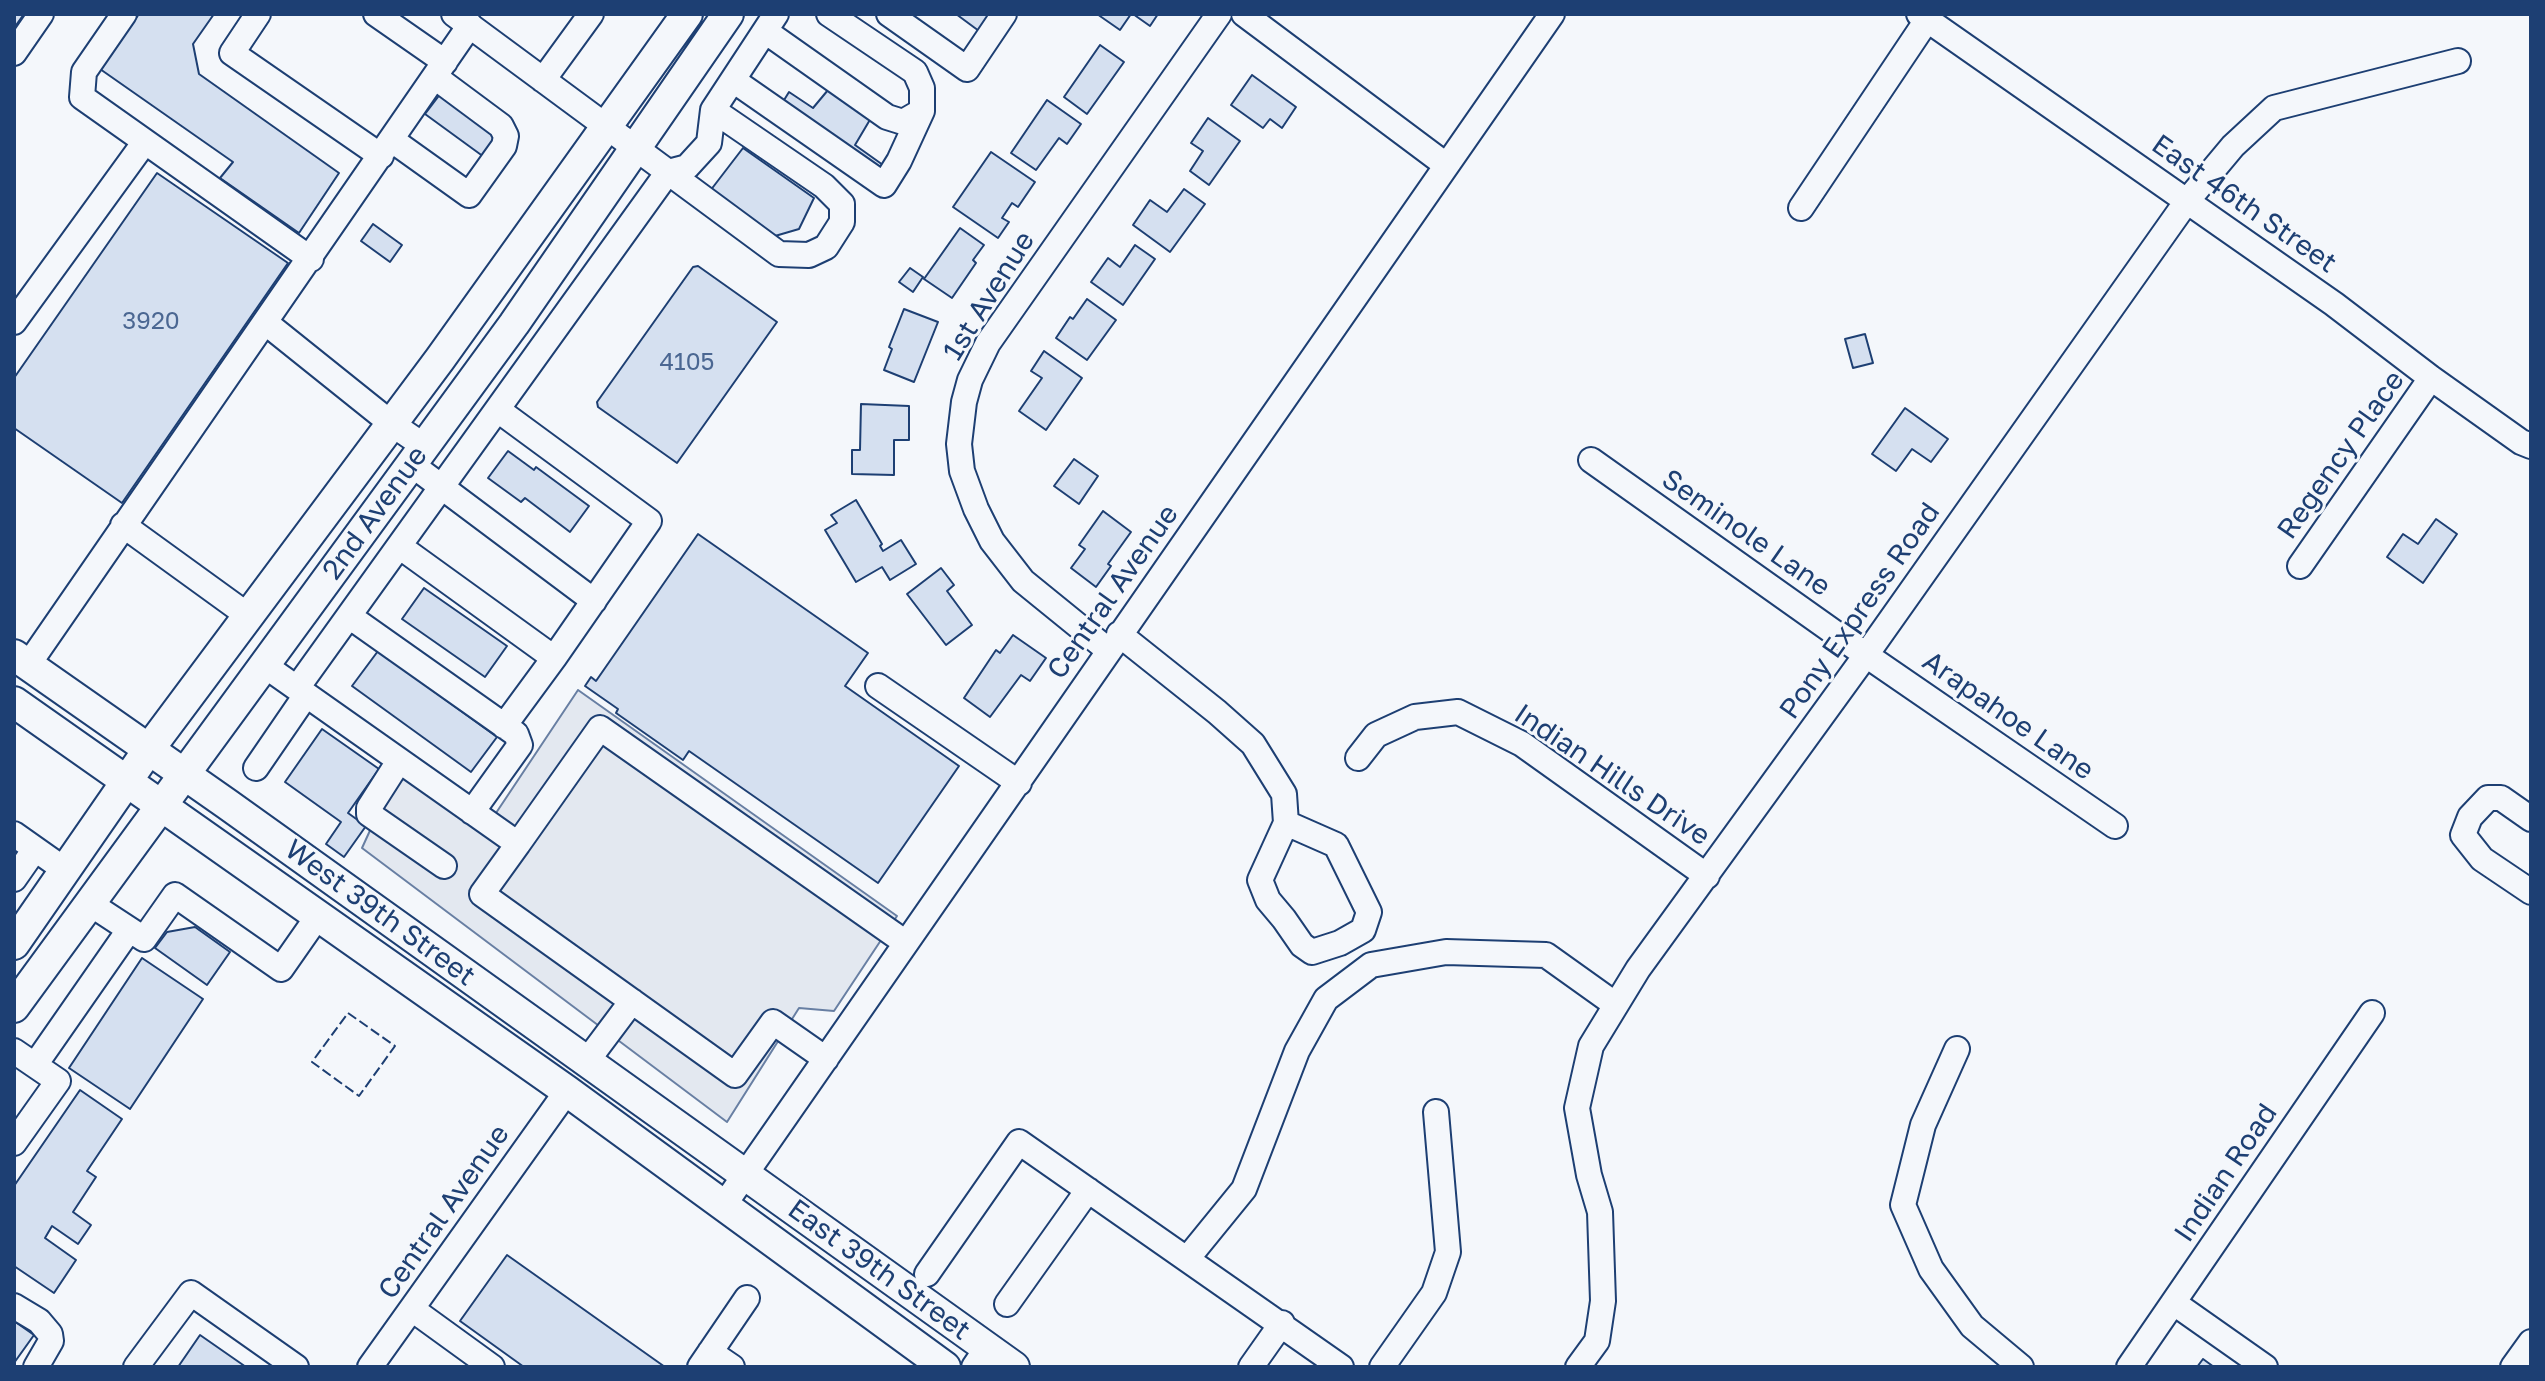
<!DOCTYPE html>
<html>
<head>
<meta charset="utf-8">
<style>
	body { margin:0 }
	#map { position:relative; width:2545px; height:1381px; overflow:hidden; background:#f4f7fb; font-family:"Golos Text",sans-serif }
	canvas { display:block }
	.frame { position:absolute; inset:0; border:16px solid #1d3f73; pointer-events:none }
</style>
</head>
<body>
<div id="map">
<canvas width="2545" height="1381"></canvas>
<div class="frame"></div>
</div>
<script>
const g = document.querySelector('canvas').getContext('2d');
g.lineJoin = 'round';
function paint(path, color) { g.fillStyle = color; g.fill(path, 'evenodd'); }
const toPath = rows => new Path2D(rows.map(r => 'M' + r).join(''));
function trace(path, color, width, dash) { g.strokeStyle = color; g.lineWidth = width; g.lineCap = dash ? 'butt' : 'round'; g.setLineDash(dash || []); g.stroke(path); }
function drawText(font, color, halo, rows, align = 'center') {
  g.font = font + ' "Golos Text",sans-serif'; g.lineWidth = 6; g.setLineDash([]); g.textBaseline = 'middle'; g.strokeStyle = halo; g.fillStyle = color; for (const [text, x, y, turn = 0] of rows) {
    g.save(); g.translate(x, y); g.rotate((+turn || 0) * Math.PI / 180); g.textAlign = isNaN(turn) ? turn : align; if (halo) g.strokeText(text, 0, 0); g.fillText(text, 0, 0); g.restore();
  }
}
const parking = toPath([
	[578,690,897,916,834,1011,799,1008,727,1122,362,848,405,754,494,816,578,690]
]);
paint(parking, '#e3e8f0');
trace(parking, '#687fa3', 2);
const building = toPath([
	[14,14,24,14,14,28,14,14],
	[139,14,214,14,193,44,199,74,339,173,299,233,220,178,233,162,100,69,139,14],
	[956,14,991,14,979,31,956,14],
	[1097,14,1131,14,1120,30,1097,14],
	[1133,14,1158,14,1150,26,1133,14],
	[1100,45,1124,62,1087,114,1064,97,1100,45],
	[1252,75,1296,107,1282,128,1270,119,1263,128,1231,105,1252,75],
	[828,90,871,118,855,145,883,165,869,189,773,118,789,92,813,108,828,90],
	[441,93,499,136,484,157,425,114,441,93],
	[1047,100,1081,124,1067,144,1059,138,1036,170,1011,153,1047,100],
	[1208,118,1240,141,1209,185,1190,171,1203,151,1191,143,1208,118],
	[743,148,814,198,799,229,775,236,710,191,743,148],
	[991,152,1035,182,1018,207,1012,203,1002,218,1009,222,998,238,953,207,991,152],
	[157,173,288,263,122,503,14,428,14,378,157,173],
	[1184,189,1205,204,1170,252,1133,225,1150,200,1167,212,1184,189],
	[373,224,402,245,390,262,361,241,373,224],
	[960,228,984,245,973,260,976,263,952,298,924,279,960,228],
	[1135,245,1155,259,1123,305,1091,282,1108,258,1120,267,1135,245],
	[698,266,777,322,677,463,598,407,597,402,693,267,698,266],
	[910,268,923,277,913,292,899,282,910,268],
	[1087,299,1116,320,1087,360,1056,338,1070,317,1073,319,1087,299],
	[904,309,938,322,914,382,884,370,892,349,889,347,904,309],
	[1865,334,1873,363,1853,368,1845,339,1865,334],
	[1044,351,1082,378,1046,430,1019,411,1042,378,1031,371,1044,351],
	[861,404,909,406,909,440,894,440,894,475,852,474,852,450,860,450,861,404],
	[1905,408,1948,439,1931,462,1912,449,1896,471,1872,454,1905,408],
	[508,451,534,470,536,467,589,506,570,532,525,498,521,502,488,478,508,451],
	[1074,459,1098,476,1079,504,1054,486,1074,459],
	[856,500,882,544,880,546,883,551,901,540,916,564,890,580,882,567,856,582,825,530,837,523,831,515,856,500],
	[1103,511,1131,532,1108,564,1111,566,1096,587,1071,568,1085,549,1079,545,1103,511],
	[2436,519,2457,534,2423,583,2387,557,2403,534,2418,544,2436,519],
	[698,534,868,653,845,686,959,766,878,883,689,751,683,760,616,713,618,709,585,686,591,677,596,681,698,534],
	[941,568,954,585,947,591,972,625,946,645,907,594,941,568],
	[424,588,507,646,485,677,402,619,424,588],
	[1013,635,1046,658,1030,681,1021,675,990,717,964,698,996,650,1000,653,1013,635],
	[378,651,497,737,471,772,352,686,378,651],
	[322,729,379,769,348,813,366,826,344,857,326,844,341,822,285,782,322,729],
	[195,927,230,952,207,985,155,948,167,932,195,927],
	[142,958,203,999,130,1109,69,1068,142,958],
	[80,1090,122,1119,87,1171,96,1177,73,1212,91,1225,78,1244,52,1226,45,1238,76,1260,54,1293,14,1266,14,1186,80,1090],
	[507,1255,665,1367,524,1367,460,1321,507,1255],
	[14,1321,34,1335,14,1363,14,1321],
	[200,1335,246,1367,178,1367,200,1335],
	[2203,1359,2214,1367,2197,1367,2203,1359]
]);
paint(building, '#d5e0f0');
trace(building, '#1d3f73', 2);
const minor = toPath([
	[124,14,84,72,82,97,311,259],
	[258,14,232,53,381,156],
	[376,14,445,62],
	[454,14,668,172,687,167,709,143,713,110,776,14],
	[889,14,967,69,1004,14],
	[1244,14,1446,165],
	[1919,14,2334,304,2431,378,2521,442,2531,446],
	[765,31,887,117,903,122,922,111],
	[14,53,41,14],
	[543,80,591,14],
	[733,80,884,185,899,161,922,111,922,88,915,72,829,14],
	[392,140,469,195,504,146,506,136,501,126,435,77],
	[1801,208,1931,14],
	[14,322,144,143],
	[266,323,392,424,424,446],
	[498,410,649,521,554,658,399,546,668,172,779,254,809,255,826,247,842,222,842,204,824,186,713,110],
	[1591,460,1866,655,2115,826],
	[411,464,594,601],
	[123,525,250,617],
	[2300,566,2431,378],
	[349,616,516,734,520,745,472,812],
	[1119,634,1217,712,1253,744,1284,794,1286,823],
	[1108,650,1023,581,992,541,976,509,962,471,959,444,964,402,970,380,988,343,1219,14],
	[28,665,470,25],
	[264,665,518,844,482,894,735,1075,773,1022,826,1059],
	[878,686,1019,783],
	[297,688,399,546],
	[504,726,554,658],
	[1358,758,1376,735,1415,717,1458,712,1522,744,1707,876],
	[399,761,369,808,369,814,444,866],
	[256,768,306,695],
	[2531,819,2501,798,2488,798,2470,817,2463,835,2482,859,2531,892],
	[1286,823,1336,845,1369,912,1363,930,1340,943,1312,952,1302,945,1284,919,1268,900,1260,880,1286,823],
	[14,834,65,870],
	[518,844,600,728,906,943],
	[14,879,35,849],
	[89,903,144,939,175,895,281,969,318,916],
	[1957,1049,1923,1125,1903,1205,1931,1269,1972,1326,2021,1367],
	[14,1051,58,1081,14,1143],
	[587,1061,632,1001],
	[35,1065,129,930],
	[724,1205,1552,14],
	[1187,1259,1244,1189,1297,1051,1326,999,1371,965,1446,952,1546,955,1616,1005],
	[927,1274,1019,1142,1341,1367],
	[2174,1303,2265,1367],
	[1007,1304,1088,1190],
	[14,1306,39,1321,50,1334,51,1341,36,1367],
	[412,1309,492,1367],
	[710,1352,732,1367],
	[136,1367,191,1293,296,1367],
	[370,1367,567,1091],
	[700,1367,747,1298],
	[974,1367,987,1348],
	[1251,1367,1282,1323],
	[1382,1367,1434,1293,1448,1252,1436,1112],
	[1578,1367,1597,1341,1603,1301,1600,1212,1589,1175,1577,1108,1591,1046,1638,969,1866,655,2187,201,2233,146,2274,108,2458,61],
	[2129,1367,2372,1013],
	[2513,1367,2531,1342]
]);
const major = toPath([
	[14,655,227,804,1014,1367],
	[14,702,567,1091,945,1367],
	[14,944,149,749,440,359,687,14],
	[14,1007,514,324,728,14]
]);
trace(minor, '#1d3f73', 28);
trace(major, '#1d3f73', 34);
trace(minor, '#f4f7fb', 24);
trace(major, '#f4f7fb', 30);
trace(toPath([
	[348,1013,395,1046,359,1096,312,1062,348,1013]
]), '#1d3f73', 2, [10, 4]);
drawText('24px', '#4b6792', null, [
	["3920",151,321],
	["4105",687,362]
]);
drawText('28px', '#1d3f73', '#f4f7fb', [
	["East 46th Street",2244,204,35],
	["1st Avenue",989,296,-58],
	["Regency Place",2341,455,-55],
	["2nd Avenue",375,513,-54],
	["Seminole Lane",1746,533,35],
	["Central Avenue",1113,592,-55],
	["Pony Express Road",1860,611,-55],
	["Arapahoe Lane",2008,716,35],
	["Indian Hills Drive",1612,775,34],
	["West 39th Street",380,913,36],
	["Indian Road",2226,1173,-56],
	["Central Avenue",444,1212,-55],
	["East 39th Street",879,1270,36]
]);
</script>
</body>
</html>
